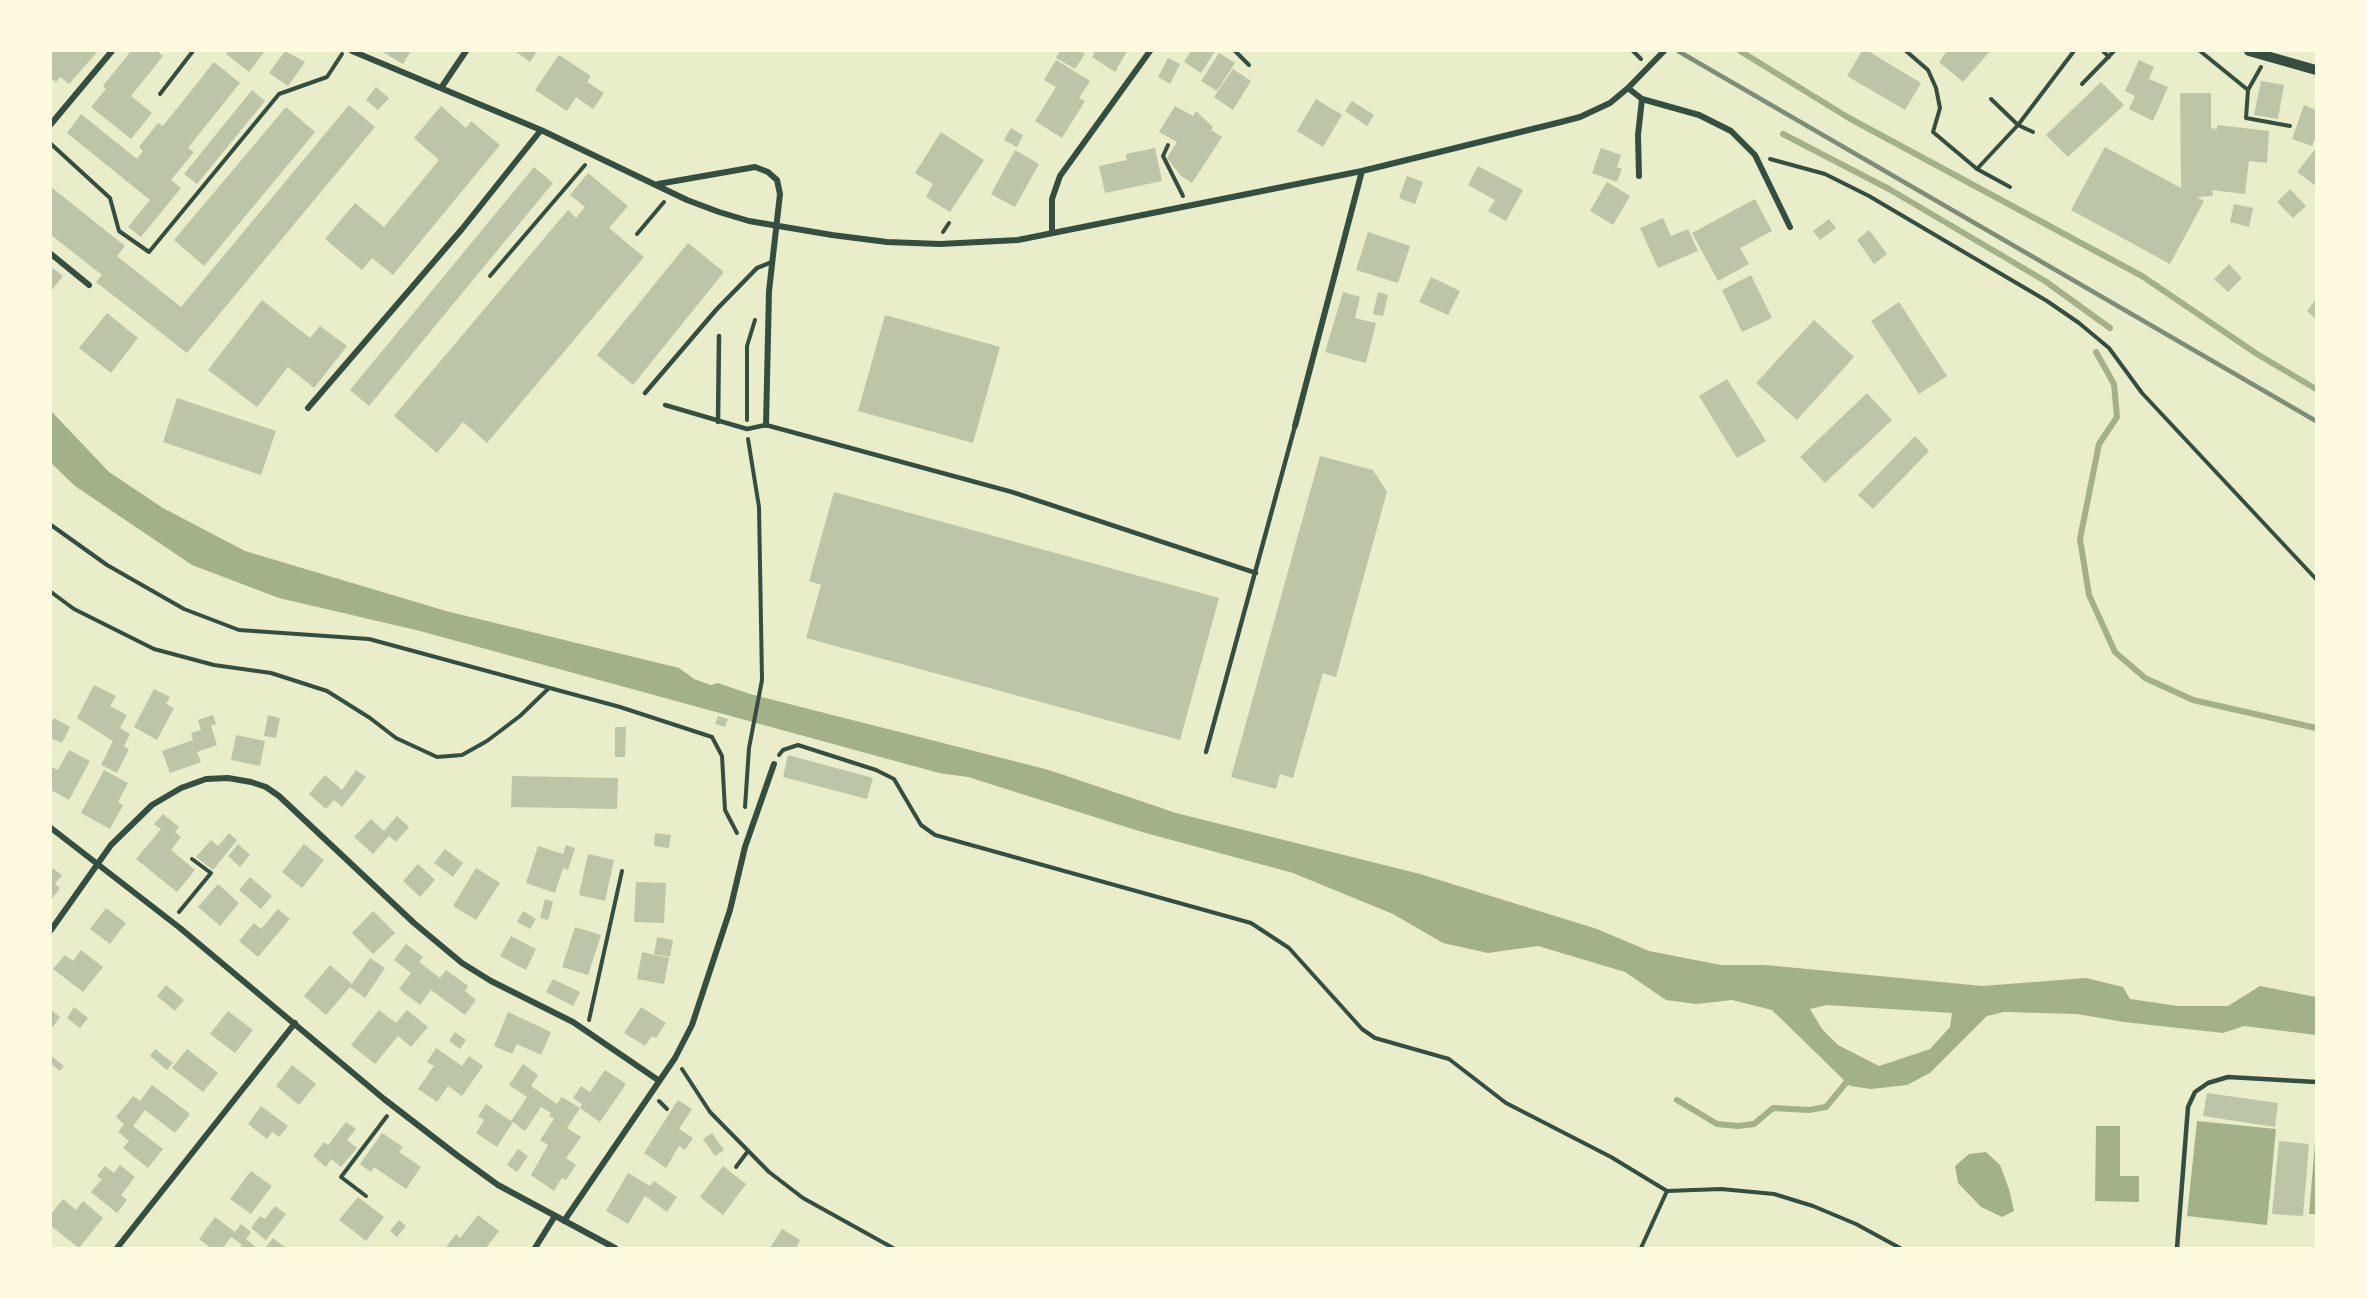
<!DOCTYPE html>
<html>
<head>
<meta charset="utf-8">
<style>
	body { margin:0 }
	#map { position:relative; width:2367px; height:1299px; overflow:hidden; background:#e9edc9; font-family:Commissioner,sans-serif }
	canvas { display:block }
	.frame { position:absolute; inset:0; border:52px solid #fefae0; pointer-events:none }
</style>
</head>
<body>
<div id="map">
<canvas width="2367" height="1299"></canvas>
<div class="frame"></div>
</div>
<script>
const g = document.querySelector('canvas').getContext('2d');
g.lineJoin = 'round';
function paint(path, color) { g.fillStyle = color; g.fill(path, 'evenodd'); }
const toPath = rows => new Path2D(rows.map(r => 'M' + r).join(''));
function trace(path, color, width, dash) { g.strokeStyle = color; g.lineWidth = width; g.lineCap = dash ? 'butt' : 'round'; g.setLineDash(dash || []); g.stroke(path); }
paint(toPath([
	[51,411,109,472,163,508,245,551,446,611,679,668,694,679,711,685,718,683,750,694,1049,770,1176,813,1420,874,1597,929,1649,951,1721,965,1766,965,1982,986,2086,978,2123,987,2130,999,2178,1006,2228,1006,2260,986,2316,997,2316,1035,2244,1026,2223,1033,2124,1022,2077,1014,2004,1012,1987,1016,1930,1073,1907,1085,1871,1089,1850,1086,1772,1010,1732,1000,1696,1004,1666,1000,1625,972,1538,946,1488,953,1443,943,1393,914,1293,873,1142,832,968,777,939,773,420,631,279,598,192,565,75,486,51,463],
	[1827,1005,1952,1013,1950,1027,1930,1049,1879,1066,1838,1045,1822,1029,1810,1009],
	[2197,1121,2276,1129,2267,1225,2187,1216],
	[2096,1126,2120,1126,2120,1176,2139,1176,2139,1202,2095,1201],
	[2315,1143,2316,1143,2316,1214,2309,1214],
	[1986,1152,2000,1165,2009,1189,2014,1211,2002,1217,1981,1207,1958,1183,1955,1166,1969,1154]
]), '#a3b18a');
trace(toPath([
	[1740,51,1849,118,2142,276,2257,354,2316,389],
	[1783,134,1889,189,2045,281,2110,328],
	[2096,352,2114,384,2117,417,2099,444,2080,539,2089,595,2115,652,2145,678,2193,700,2316,728],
	[1677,1100,1717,1124,1738,1126,1754,1124,1773,1108,1809,1110,1826,1107,1850,1078]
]), '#a3b18a', 6);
paint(toPath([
	[51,51,98,51,69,84,60,77,56,82,51,78],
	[131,51,157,51,163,56,131,96,152,113,131,139,91,107,106,89,103,86],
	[229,51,265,51,249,72,226,54],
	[285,51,305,62,288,86,269,73],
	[381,51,411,51,403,64],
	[515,51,537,51,530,62],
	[1060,51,1080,51,1085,54,1075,69,1056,58],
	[1095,51,1127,51,1115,72,1092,57],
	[1191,51,1215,51,1201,73,1184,62],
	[1862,51,1868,51,1921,83,1905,110,1847,76],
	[1947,51,1990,51,1963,82,1939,62],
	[1219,53,1235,63,1217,91,1201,81],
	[559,55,591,76,587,82,604,93,593,109,576,97,567,111,535,90],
	[1168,58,1180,64,1170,84,1158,77],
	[1056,60,1090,81,1079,98,1085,101,1062,138,1035,121,1056,87,1044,80],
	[2139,60,2154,67,2149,79,2168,87,2153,121,2129,109,2135,96,2125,91],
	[214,62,240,83,188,148,194,152,171,180,181,188,141,237,128,227,150,200,67,133,81,114,137,159,143,151,139,147,158,123,163,126],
	[1233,69,1251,81,1233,110,1214,97],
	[2261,81,2284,85,2278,119,2254,115],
	[2101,82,2124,105,2068,157,2046,135],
	[376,87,389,98,378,110,366,100],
	[252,90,265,101,197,184,184,174],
	[2180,93,2211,93,2211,128,2217,129,2217,125,2269,131,2267,163,2249,161,2245,194,2212,190,2213,196,2197,197,2204,201,2170,264,2071,210,2105,147,2181,188],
	[1316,99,1342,115,1323,147,1297,131],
	[1352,101,1374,115,1367,126,1345,111],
	[349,105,375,127,187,353,96,282,102,275,51,235,51,187,125,246,117,256,181,307],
	[2304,105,2316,110,2316,136,2312,146,2292,139],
	[441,106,466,128,471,121,500,145,393,275,372,258,362,270,325,239,355,203,384,227,439,160,414,138],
	[1175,106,1193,116,1196,111,1213,127,1211,130,1222,137,1192,183,1181,176,1167,158,1177,142,1159,132],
	[286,107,315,132,204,266,174,240],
	[1011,128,1023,135,1017,147,1004,140],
	[941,132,984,160,950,212,926,197,933,184,915,173],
	[1155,148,1162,181,1105,193,1099,166,1127,160,1126,154],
	[1601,148,1621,155,1617,167,1622,169,1617,182,1592,173],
	[2316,148,2316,186,2297,172],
	[1015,150,1039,164,1015,207,991,194],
	[1478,166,1523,190,1506,221,1488,211,1495,200,1468,185],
	[534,167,553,183,369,406,350,390],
	[588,173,628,206,609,228,644,257,487,443,463,422,437,453,394,416,568,210,576,218,585,207,570,195],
	[1407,176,1423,182,1415,204,1399,198],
	[1607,182,1630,196,1613,225,1590,211],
	[2290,189,2306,206,2293,218,2277,202],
	[1755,199,1772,231,1740,248,1749,264,1718,281,1692,233],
	[2234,204,2253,208,2249,227,2230,222],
	[1663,218,1671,236,1688,229,1698,251,1658,268,1640,228],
	[1829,219,1836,228,1820,240,1813,231],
	[1869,230,1887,254,1874,264,1857,240],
	[1368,232,1410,246,1398,283,1356,270],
	[688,243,724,272,633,385,597,355],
	[2229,264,2242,278,2228,292,2214,279],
	[51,267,63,276,51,291],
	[1751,275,1772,318,1742,332,1722,290],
	[1431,277,1460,291,1448,315,1419,302],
	[1343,292,1360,297,1355,318,1376,323,1366,363,1325,352],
	[1378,292,1388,295,1383,316,1373,314],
	[2316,299,2316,319,2307,311],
	[262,300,310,338,320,326,347,346,314,388,288,367,257,407,208,370],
	[1899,302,1947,376,1919,394,1871,321],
	[107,313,138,338,111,373,79,348],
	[885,315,1000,347,973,443,858,411],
	[1814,320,1854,357,1797,420,1756,383],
	[1727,379,1766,441,1737,458,1699,396],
	[1867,393,1892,420,1825,483,1800,457],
	[177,398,276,431,261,475,163,442],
	[1915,436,1929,451,1873,509,1858,495],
	[1320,456,1373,470,1387,492,1336,677,1323,673,1293,778,1280,774,1276,789,1231,777],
	[834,492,1219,598,1180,740,806,638,821,585,809,581],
	[94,685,116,696,110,706,127,715,120,728,130,734,124,746,129,749,117,773,101,765,113,741,77,718],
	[154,689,170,697,166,704,174,708,157,740,134,727],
	[213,715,216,724,211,726,217,745,197,752,201,762,170,773,162,751,193,740,191,733,201,730,198,720],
	[268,715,280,718,276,738,264,736],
	[718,716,728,719,725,727,715,724],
	[54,718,70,727,62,743,51,738,51,724],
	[615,727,626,727,625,757,615,757],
	[236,735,265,741,260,766,231,760],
	[69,750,90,761,69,800,51,790,51,767,58,770],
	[788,755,873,778,867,799,783,777],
	[104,770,128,783,118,802,123,805,110,829,81,813],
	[356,770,366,777,342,807,334,800,326,809,309,794,325,775,342,790],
	[512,776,618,778,617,809,511,807],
	[163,814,179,827,175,832,181,837,171,850,195,870,177,892,136,859,161,829,154,824],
	[397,816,409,827,396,842,389,836,373,854,354,837,371,819,384,831],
	[229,833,237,840,213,870,196,857,211,840,218,846],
	[655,833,671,835,669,848,654,846],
	[238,844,250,855,240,867,228,856],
	[304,844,324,860,302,888,282,872],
	[566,845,575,848,568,870,563,868,555,893,526,883,538,846,563,854],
	[445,849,463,863,453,877,434,863],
	[588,854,614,860,605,901,579,895],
	[418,864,435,880,420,897,403,881],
	[51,867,62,875,55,884,60,888,51,900],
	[476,868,500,883,476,920,453,906],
	[250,877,272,896,261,909,239,890],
	[636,882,666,883,664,923,634,922],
	[218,884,239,903,220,926,198,907],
	[545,899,553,902,548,920,540,918],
	[106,908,126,923,110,944,90,929],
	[278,909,290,919,258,957,239,941,254,923,261,929],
	[373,911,395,933,373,954,352,933],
	[523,911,536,919,530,929,517,922],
	[575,927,601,935,588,975,562,967],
	[511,936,536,949,526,970,500,956],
	[657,937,673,940,670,957,654,954],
	[406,944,423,957,419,962,440,978,446,970,468,986,465,991,476,1000,465,1015,431,990,420,1005,399,989,411,973,394,960],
	[81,950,103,967,83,992,53,969,65,955,73,961],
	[642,952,669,958,664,984,637,979],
	[370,958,385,968,365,998,350,987,326,1015,304,996,330,965,352,984],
	[553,979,580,992,573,1006,546,992],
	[166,985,184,1000,175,1011,157,996],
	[74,1007,88,1018,80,1028,67,1018],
	[641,1007,666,1023,656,1038,652,1036,645,1046,624,1033],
	[51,1010,60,1017,51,1029],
	[379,1010,396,1023,407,1010,428,1027,411,1047,398,1036,375,1064,351,1045],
	[228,1011,253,1030,235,1053,210,1034],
	[508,1012,551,1032,541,1055,517,1044,512,1054,494,1046],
	[455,1032,466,1040,460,1049,449,1041],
	[436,1048,462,1066,469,1056,483,1066,462,1096,448,1086,437,1102,418,1089,434,1066,427,1062],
	[155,1049,173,1063,167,1070,150,1056],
	[187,1049,218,1073,203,1092,172,1068],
	[51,1056,64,1066,60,1071,51,1064],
	[523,1064,538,1075,531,1086,557,1104,562,1097,580,1108,567,1128,581,1137,566,1158,576,1165,566,1180,562,1178,554,1191,531,1175,548,1145,540,1140,554,1119,549,1116,551,1113,541,1107,525,1131,513,1122,497,1147,476,1133,484,1120,478,1116,486,1104,511,1121,527,1097,509,1085],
	[292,1065,316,1084,299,1105,276,1086],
	[605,1070,626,1084,600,1122,580,1108,582,1104,573,1098,581,1086,590,1092],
	[152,1085,190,1114,175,1133,145,1110,133,1126,163,1149,148,1168,123,1148,129,1141,118,1132,124,1124,116,1117,133,1096,140,1101],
	[2207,1093,2278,1103,2275,1127,2203,1116],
	[678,1100,692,1109,679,1129,693,1138,685,1150,679,1146,666,1168,644,1153],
	[261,1106,288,1126,279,1137,272,1132,267,1139,248,1124],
	[346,1122,356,1129,347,1140,357,1148,341,1167,331,1159,326,1167,313,1156,324,1142,328,1145],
	[382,1133,403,1147,399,1152,421,1167,406,1189,374,1167,371,1172,360,1164],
	[712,1133,724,1150,715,1156,703,1139],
	[2279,1141,2309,1144,2303,1216,2272,1214],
	[518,1149,528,1156,517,1172,507,1165],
	[120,1165,135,1177,121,1195,127,1200,117,1213,91,1192,102,1179,97,1176,105,1166,114,1173],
	[723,1166,746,1184,723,1215,700,1197],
	[251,1171,272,1186,251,1214,230,1199],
	[628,1173,650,1186,654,1181,677,1197,667,1212,645,1196,628,1224,606,1211],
	[358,1197,384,1217,366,1241,339,1220],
	[63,1199,76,1210,83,1201,103,1218,79,1248,51,1226,51,1214],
	[275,1206,286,1214,266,1240,251,1228,260,1216,265,1219],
	[478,1215,499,1231,486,1248,446,1247,456,1234,460,1238],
	[215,1217,235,1232,241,1224,251,1232,246,1239,257,1248,239,1248,242,1245,231,1237,223,1248,211,1248,199,1239],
	[399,1220,406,1226,397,1237,390,1231],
	[782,1229,800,1240,796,1248,770,1248],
	[273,1238,286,1248,265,1248]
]), '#bcc5a7');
trace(toPath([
	[1235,51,1249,65],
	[1633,51,1641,59],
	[1906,51,1928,70,1936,88,1940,108,1933,132,1977,169,2010,187],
	[2103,51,2109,57],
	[2200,51,2248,90,2246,118,2290,126],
	[2082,84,2114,51],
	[2248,90,2261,67],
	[160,94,193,51],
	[1991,99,2018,125,2033,132],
	[51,144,110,198,119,231,149,252,279,94,327,77,342,54],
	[1168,145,1163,156,1183,196],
	[1770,159,1825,174,1869,196,2047,301,2079,323,2109,348,2142,393,2316,579],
	[1977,169,2018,125,2074,51],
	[943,232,949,223],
	[637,234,664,202],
	[490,276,585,165],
	[747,420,747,346,755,320],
	[51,525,107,565,184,609,239,630,369,639,620,707,712,737,722,756,725,810,737,833],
	[51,592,74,609,154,649,214,665,271,673,327,691,370,718,396,738,437,757,462,755,487,741,520,716,549,688],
	[779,755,783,750,798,745,876,770,894,779,921,825,935,835,1251,923,1289,948,1362,1029,1375,1038,1449,1059,1506,1103,1611,1157,1667,1191,1721,1189,1774,1194,1813,1206,1856,1224,1900,1248],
	[745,807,749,748,762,680,759,507,748,439],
	[179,912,211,873,192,859],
	[589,1020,622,871],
	[682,1069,710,1112,769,1172,803,1198,893,1248],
	[659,1101,667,1109],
	[736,1167,748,1151],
	[366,1196,341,1177,387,1116],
	[1641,1248,1667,1191]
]), '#344e41', 4);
trace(toPath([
	[645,393,716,310,757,268,772,262],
	[665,405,747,429,766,425,1012,492,1256,573],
	[718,422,719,336],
	[1206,752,1295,426],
	[2177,1248,2188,1107,2195,1092,2208,1083,2228,1077,2316,1082]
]), '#344e41', 4.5);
trace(toPath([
	[352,51,541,130,687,200,719,212,749,221,832,235,887,242,940,244,1018,240,1362,171,1561,122,1580,117,1610,103,1628,88,1664,51],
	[441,88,466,51],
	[1628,88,1642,99,1699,115,1731,131,1755,155,1790,227],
	[51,124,112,51],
	[1639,176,1638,135,1642,99],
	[658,184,755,167,768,172,777,180,780,194,769,291,766,425],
	[1052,232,1052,199,1060,176,1150,51],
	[51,254,89,285],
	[308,408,462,229,541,130],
	[1295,426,1362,171],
	[51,828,180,928,384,1099,458,1156,498,1185,615,1248],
	[51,930,111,845,152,805,181,788,206,779,228,778,251,782,266,787,279,796,414,923,462,963,491,981,573,1022,658,1080],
	[564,1221,675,1058,692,1025,730,910,745,847,774,764],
	[117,1248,295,1023],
	[535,1248,555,1216]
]), '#344e41', 6);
trace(toPath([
	[2249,51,2316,70]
]), '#344e41', 10);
trace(toPath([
	[1678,51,2316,421]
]), '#7c8e77', 4.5);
</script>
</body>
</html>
